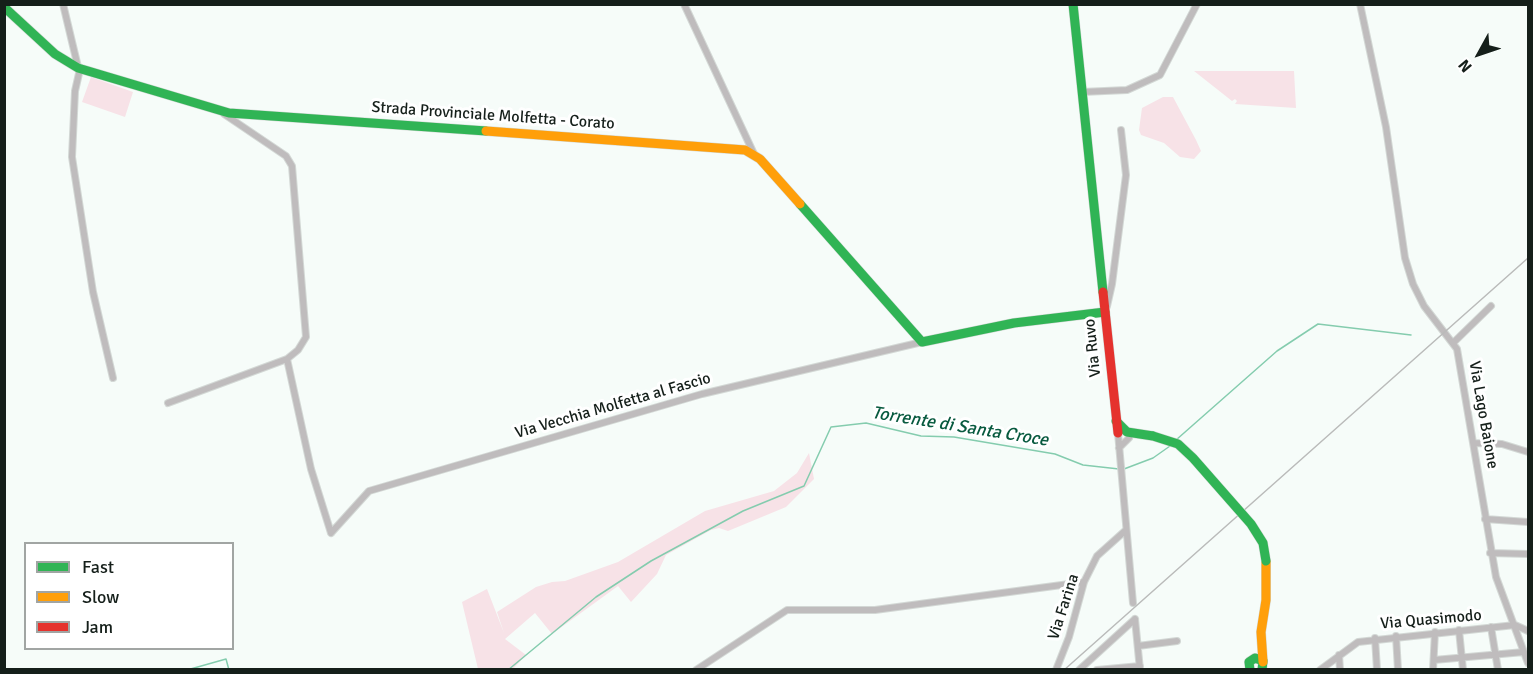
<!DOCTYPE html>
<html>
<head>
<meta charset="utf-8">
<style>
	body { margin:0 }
	#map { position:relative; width:1533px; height:674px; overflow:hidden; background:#f6fcf9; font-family:Signika,sans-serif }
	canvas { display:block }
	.frame { position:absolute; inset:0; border:6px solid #151f1a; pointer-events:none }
	.legend { position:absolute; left:24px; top:542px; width:210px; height:108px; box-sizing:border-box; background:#fff; border:2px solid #a1a5a3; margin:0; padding:8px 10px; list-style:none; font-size:18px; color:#151f1a }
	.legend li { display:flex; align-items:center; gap:12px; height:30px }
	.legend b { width:30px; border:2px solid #a1a5a3 }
	.north { position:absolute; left:1449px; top:24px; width:60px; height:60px; -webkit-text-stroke:4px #fff; paint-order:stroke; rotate:230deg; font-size:16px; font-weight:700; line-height:24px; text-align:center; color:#151f1a }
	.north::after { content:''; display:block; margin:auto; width:21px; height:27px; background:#151f1a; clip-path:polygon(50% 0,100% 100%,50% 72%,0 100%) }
</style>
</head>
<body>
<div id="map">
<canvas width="1533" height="674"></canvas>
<div class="frame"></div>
<ul class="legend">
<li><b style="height:8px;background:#30b455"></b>Fast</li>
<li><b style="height:8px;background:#ff9f0a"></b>Slow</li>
<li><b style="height:8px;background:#e5322d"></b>Jam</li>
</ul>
<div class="north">N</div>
</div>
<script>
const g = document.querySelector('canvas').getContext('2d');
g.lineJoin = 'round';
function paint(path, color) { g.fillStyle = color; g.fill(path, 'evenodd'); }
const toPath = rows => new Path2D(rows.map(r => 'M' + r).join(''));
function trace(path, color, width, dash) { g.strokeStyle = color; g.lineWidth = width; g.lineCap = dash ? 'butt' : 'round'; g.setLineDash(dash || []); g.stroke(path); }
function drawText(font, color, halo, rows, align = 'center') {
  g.font = font + ' Signika,sans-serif'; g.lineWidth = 6; g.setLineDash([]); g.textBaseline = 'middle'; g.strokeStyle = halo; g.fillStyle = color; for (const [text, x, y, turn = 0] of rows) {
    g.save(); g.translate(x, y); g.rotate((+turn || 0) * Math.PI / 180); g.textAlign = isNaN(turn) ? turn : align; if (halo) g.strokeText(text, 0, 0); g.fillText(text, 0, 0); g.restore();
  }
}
paint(toPath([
	[1194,71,1294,71,1296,108,1235,104,1237,101,1235,99,1232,101],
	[91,77,133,92,125,117,82,102],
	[1163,97,1173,97,1196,140,1201,151,1194,159,1180,157,1164,143,1141,135,1139,130,1142,108],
	[809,453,814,479,786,507,728,531,719,528,711,530,666,555,657,574,631,602,618,586,552,634,535,613,505,639,526,655,513,669,478,669,462,602,487,589,504,633,497,612,536,587,552,582,565,581,618,562,705,511,774,491,797,473]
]), '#f7e2e7');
trace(toPath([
	[1176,440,1277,351,1318,324,1411,335],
	[1124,469,1153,458,1170,446],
	[187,670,226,659,229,670],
	[508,670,596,597,651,561,743,511,804,486,831,427,866,423,921,436,954,437,1055,454,1083,465,1119,469]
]), '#84ccae', 1.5);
const street = toPath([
	[63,4,78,67],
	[684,4,754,154],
	[1360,4,1386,127,1405,258,1413,284,1424,306,1457,349,1496,577,1528,663],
	[80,69,75,91,72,157,93,292,113,378],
	[1082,92,1127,90,1160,75,1197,4],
	[224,114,286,156,292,166,306,337,298,350,287,359,311,469,331,533],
	[1107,306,1112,284,1126,175,1121,130],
	[1453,343,1491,306],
	[168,403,287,359],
	[1118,433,1133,603],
	[1475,443,1502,444,1528,452],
	[1119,448,1129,438],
	[1485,519,1528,522],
	[331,533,369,491,702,394,922,342],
	[1490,553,1528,554],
	[1135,619,1140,670],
	[1491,627,1498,670],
	[1459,630,1463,670],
	[1396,636,1398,670],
	[1375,638,1377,670],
	[1138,646,1177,641],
	[1339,655,1340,670],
	[1434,660,1524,652],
	[696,670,787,610,875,610,1084,582],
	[1056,670,1069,637,1084,582,1097,556,1126,530],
	[1079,670,1135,619],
	[1097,670,1140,666],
	[1320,670,1358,642,1515,625,1528,631],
	[1433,670,1435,632]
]);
const fast = toPath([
	[1073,4,1103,292],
	[4,7,55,54,78,68,229,113,486,131],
	[800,204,922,342,1014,323,1105,312],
	[1116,421,1127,432,1153,436],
	[1250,670,1249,662,1255,658,1263,661,1262,670]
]);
const slow = toPath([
	[486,131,745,150,760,159,800,204],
	[1263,662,1261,632,1266,600,1266,561]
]);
const jam = toPath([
	[1103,292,1118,433]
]);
trace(street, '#d3d8d5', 8);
trace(fast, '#d3d8d5', 10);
trace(slow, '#d3d8d5', 10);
trace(jam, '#d3d8d5', 10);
trace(street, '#bfbcbd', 6);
trace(fast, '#30b455', 9);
trace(slow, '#ff9f0a', 9);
trace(jam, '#e5322d', 9);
trace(toPath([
	[1064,670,1528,258]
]), '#babbba', 1.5);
const fastBridge = toPath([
	[1153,436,1178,444,1193,458,1251,524,1263,543,1266,561]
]);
trace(fastBridge, '#d3d8d5', 10, []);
trace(fastBridge, '#30b455', 9);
drawText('16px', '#151f1a', '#fff', [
	["Strada Provinciale Molfetta - Corato",493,116,4],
	["Via Ruvo",1093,348,-96],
	["Via Vecchia Molfetta al Fascio",613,406,-16],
	["Via Lago Baione",1483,415,80],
	["Via Farina",1064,607,-72],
	["Via Quasimodo",1431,620,-5]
]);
drawText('italic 18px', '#085a3f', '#fff', [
	["Torrente di Santa Croce",960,427,9]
]);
</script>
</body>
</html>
